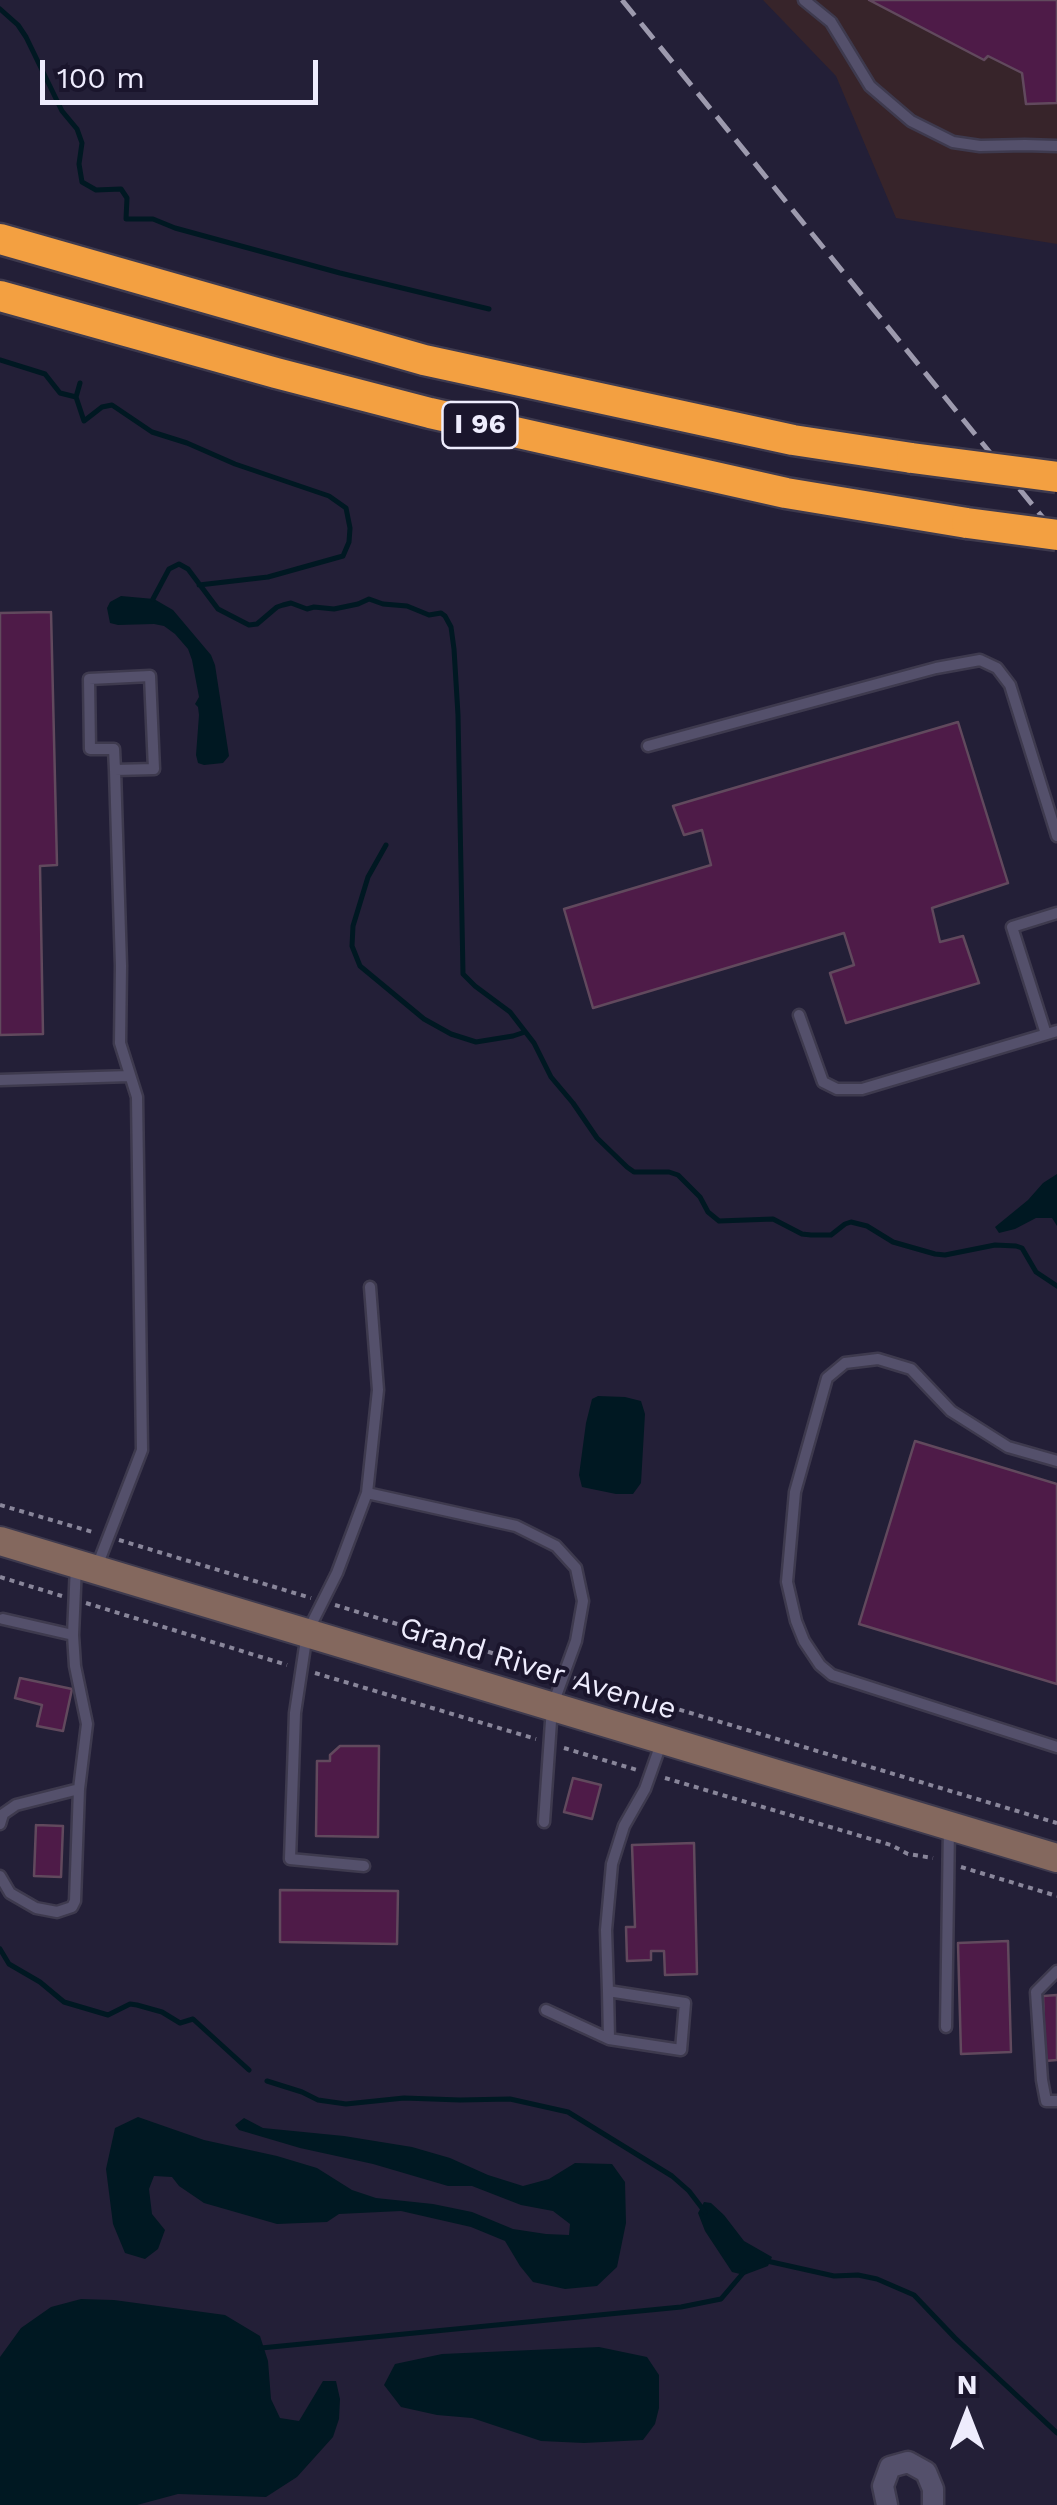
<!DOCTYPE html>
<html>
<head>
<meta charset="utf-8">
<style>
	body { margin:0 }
	#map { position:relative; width:1057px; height:2505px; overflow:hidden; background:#231f37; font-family:"Work Sans",sans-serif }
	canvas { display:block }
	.north { position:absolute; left:917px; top:2365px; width:100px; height:100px; -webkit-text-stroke:8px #1a152c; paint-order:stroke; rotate:0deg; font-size:28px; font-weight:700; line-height:40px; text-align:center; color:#eeecfd }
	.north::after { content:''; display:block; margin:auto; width:35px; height:45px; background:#eeecfd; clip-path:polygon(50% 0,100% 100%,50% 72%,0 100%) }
	.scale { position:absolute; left:40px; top:60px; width:278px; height:45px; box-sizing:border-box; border:5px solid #eeecfd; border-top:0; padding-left:12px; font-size:30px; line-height:35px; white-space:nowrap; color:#eeecfd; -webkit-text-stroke:8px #1a152c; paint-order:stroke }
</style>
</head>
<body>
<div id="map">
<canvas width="1057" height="2505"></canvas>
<div class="north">N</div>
<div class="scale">100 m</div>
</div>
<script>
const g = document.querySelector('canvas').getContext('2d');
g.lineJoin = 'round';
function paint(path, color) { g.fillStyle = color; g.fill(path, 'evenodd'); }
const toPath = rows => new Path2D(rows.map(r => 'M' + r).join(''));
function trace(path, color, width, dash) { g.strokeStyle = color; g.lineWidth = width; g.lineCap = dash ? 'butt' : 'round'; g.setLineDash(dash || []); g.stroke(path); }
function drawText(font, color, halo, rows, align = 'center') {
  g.font = font + ' "Work Sans",sans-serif'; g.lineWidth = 8; g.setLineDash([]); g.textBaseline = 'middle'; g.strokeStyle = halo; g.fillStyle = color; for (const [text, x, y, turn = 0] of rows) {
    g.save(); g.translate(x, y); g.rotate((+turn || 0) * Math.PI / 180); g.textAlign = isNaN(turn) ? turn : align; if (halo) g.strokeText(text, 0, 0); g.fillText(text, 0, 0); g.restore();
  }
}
paint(toPath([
	[763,0,1057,0,1057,244,896,218,836,76]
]), '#37242a');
paint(toPath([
	[121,596,154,599,173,610,211,655,215,665,229,756,223,763,204,765,198,763,196,755,199,715,198,707,195,704,199,697,192,660,188,649,175,634,164,626,154,624,118,625,110,623,107,608,110,602],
	[1057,1174,1057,1226,1052,1218,1036,1218,1015,1229,999,1233,995,1227,1028,1200,1043,1183],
	[598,1396,625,1397,641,1401,645,1414,641,1483,633,1494,616,1494,582,1487,579,1475,586,1423,592,1399],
	[138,2117,204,2140,277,2156,317,2168,352,2190,376,2198,433,2204,472,2212,513,2229,546,2234,569,2235,570,2224,553,2211,521,2205,472,2186,448,2186,373,2164,300,2148,239,2130,235,2125,244,2118,263,2128,344,2136,412,2147,450,2158,488,2175,523,2186,549,2179,575,2163,612,2164,625,2182,626,2223,617,2267,597,2286,565,2289,533,2282,520,2266,505,2241,471,2227,401,2211,339,2214,327,2222,277,2224,204,2203,179,2186,172,2177,154,2176,149,2189,152,2214,165,2230,158,2249,145,2259,125,2253,113,2224,106,2169,115,2128],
	[704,2202,711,2203,724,2215,744,2241,772,2257,768,2266,744,2275,732,2272,705,2231,698,2213],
	[81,2299,114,2300,225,2315,260,2336,268,2361,271,2399,280,2418,299,2421,323,2381,336,2381,340,2399,339,2419,333,2437,297,2477,266,2497,178,2494,137,2505,0,2505,0,2357,21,2328,51,2307],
	[599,2347,647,2357,659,2375,659,2408,655,2424,643,2440,584,2443,541,2441,472,2418,437,2415,401,2407,384,2385,395,2364,442,2354]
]), '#001822');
trace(toPath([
	[0,9,18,25,26,37,62,111,77,129,82,143,79,164,82,182,96,190,121,189,127,198,126,219,153,219,175,228,340,273,489,309],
	[0,360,45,374,60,393,76,397],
	[80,383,76,397,84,421,102,407,112,405,152,432,187,443,235,464,329,496,346,508,350,528,349,542,343,556,268,577,199,585],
	[153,599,169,569,179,564,188,569,218,609,249,625,257,624,277,607,283,605,291,603,307,609,314,607,334,609,358,604,369,599,383,604,407,606,429,615,441,613,445,616,451,627,454,649,458,715,463,974,475,986,510,1012,534,1043,551,1077,573,1103,597,1138,627,1167,634,1172,669,1172,678,1175,700,1197,708,1212,719,1221,773,1219,802,1234,811,1235,831,1235,845,1224,851,1222,867,1226,893,1242,935,1254,945,1255,995,1245,1016,1246,1022,1248,1036,1272,1057,1286],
	[386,845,368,877,353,926,352,946,360,966,424,1019,451,1034,476,1042,513,1036,525,1032],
	[0,1949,9,1964,40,1982,64,2002,108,2015,130,2004,137,2005,162,2012,180,2023,193,2019,249,2070],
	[267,2081,302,2092,318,2100,346,2104,404,2098,460,2100,510,2099,568,2112,672,2176,689,2191,705,2212],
	[767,2261,834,2276,858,2275,877,2279,914,2295,955,2338,1057,2433],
	[261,2348,681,2307,721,2299,744,2272]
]), '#001822', 5);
const building = toPath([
	[869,0,1057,0,1057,103,1026,104,1022,73,988,56,984,60,869,0],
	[51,612,57,865,40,866,43,1034,0,1035,0,613,51,612],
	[958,722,1008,883,932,908,940,942,963,936,979,983,846,1023,830,973,854,965,844,933,593,1008,564,909,711,865,702,830,684,835,673,806,958,722],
	[915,1441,1057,1484,1057,1684,859,1624,915,1441],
	[20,1678,72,1689,63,1731,37,1726,42,1705,15,1698,20,1678],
	[340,1746,379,1746,378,1837,316,1836,317,1761,330,1761,330,1755,340,1746],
	[573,1778,601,1785,592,1819,564,1812,573,1778],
	[36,1825,63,1826,61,1877,34,1876,36,1825],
	[694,1843,697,1974,665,1975,664,1951,651,1951,651,1960,627,1961,626,1927,635,1927,632,1845,694,1843],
	[280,1890,398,1891,397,1944,280,1942,280,1890],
	[1008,1941,1011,2052,961,2054,958,1943,1008,1941],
	[1057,1995,1057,2060,1045,2061,1043,1996,1057,1995]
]);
paint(building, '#4e1b48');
trace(building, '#61495d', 2.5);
const service = toPath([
	[804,0,831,22,870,86,911,121,953,142,980,146,1025,145,1057,146],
	[648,746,936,668,980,660,997,668,1010,685,1057,836],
	[799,1015,823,1082,837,1089,862,1089,1057,1031],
	[1046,1034,1012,927,1057,913],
	[0,1080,130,1076],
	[1057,1461,1008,1447,951,1411,911,1369,878,1359,845,1363,827,1378,795,1492,787,1582,796,1621,804,1641,820,1665,832,1675,1057,1747],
	[367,1493,516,1526,556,1546,576,1568,583,1601,576,1641,552,1707,544,1822],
	[96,1569,142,1450,137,1097,120,1043,121,966,115,770,154,769,150,676,89,679,90,749,114,749,115,770],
	[3,1619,73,1635,76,1565],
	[0,1824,3,1814,16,1805,79,1789],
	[364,1866,290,1859,295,1713,307,1633,337,1573,367,1493,378,1390,370,1287],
	[0,1876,10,1893,36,1908,57,1912,72,1907,75,1901,79,1789,87,1724,75,1666,73,1635],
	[1057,1971,1036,1992,1042,2080,1046,2101,1057,2101],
	[608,1991,609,2039],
	[546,2010,609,2039,681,2050,685,2003,608,1991,606,1930,612,1864,624,1826,645,1789,662,1741],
	[946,2027,949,1827]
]);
const minor = toPath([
	[887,2505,883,2486,890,2467,908,2462,926,2472,933,2489,933,2505]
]);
const secondary = toPath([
	[0,1541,1057,1858]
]);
const motorway = toPath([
	[0,239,424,360,793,440,912,458],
	[0,296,276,373,430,413,786,493,967,523]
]);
trace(service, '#3e3a4e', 15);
trace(minor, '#3e3a4e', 25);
trace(secondary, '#3e3a4e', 32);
trace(motorway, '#3e3a4e', 35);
trace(toPath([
	[0,1505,96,1533],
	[119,1540,311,1598],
	[0,1577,62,1596],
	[86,1603,287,1665],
	[335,1605,551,1671],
	[315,1673,536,1739],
	[574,1678,1057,1823],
	[564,1748,637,1770],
	[665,1778,891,1845,908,1854,933,1858],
	[961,1867,1057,1896]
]), '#89869a', 4, [5, 5]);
trace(service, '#54506b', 10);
trace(minor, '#54506b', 20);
trace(secondary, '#84685e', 28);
trace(motorway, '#f3a041', 30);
trace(toPath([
	[622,0,1057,535]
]), '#9d9aae', 5, [20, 10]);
const motorwayBridge = toPath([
	[912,458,1057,477],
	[967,523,1057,535]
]);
trace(motorwayBridge, '#3e3a4e', 35, []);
trace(motorwayBridge, '#f3a041', 30);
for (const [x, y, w] of [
	[480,425,75]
]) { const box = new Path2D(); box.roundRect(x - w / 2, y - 23, w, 46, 8); g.fillStyle = '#1a152c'; g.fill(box); trace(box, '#eeecfd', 2.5); }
drawText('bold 28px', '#eeecfd', null, [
	["I 96",480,425]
]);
drawText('30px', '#eeecfd', '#1a152c', [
	["Grand River Avenue",538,1669,17]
]);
</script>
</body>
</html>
